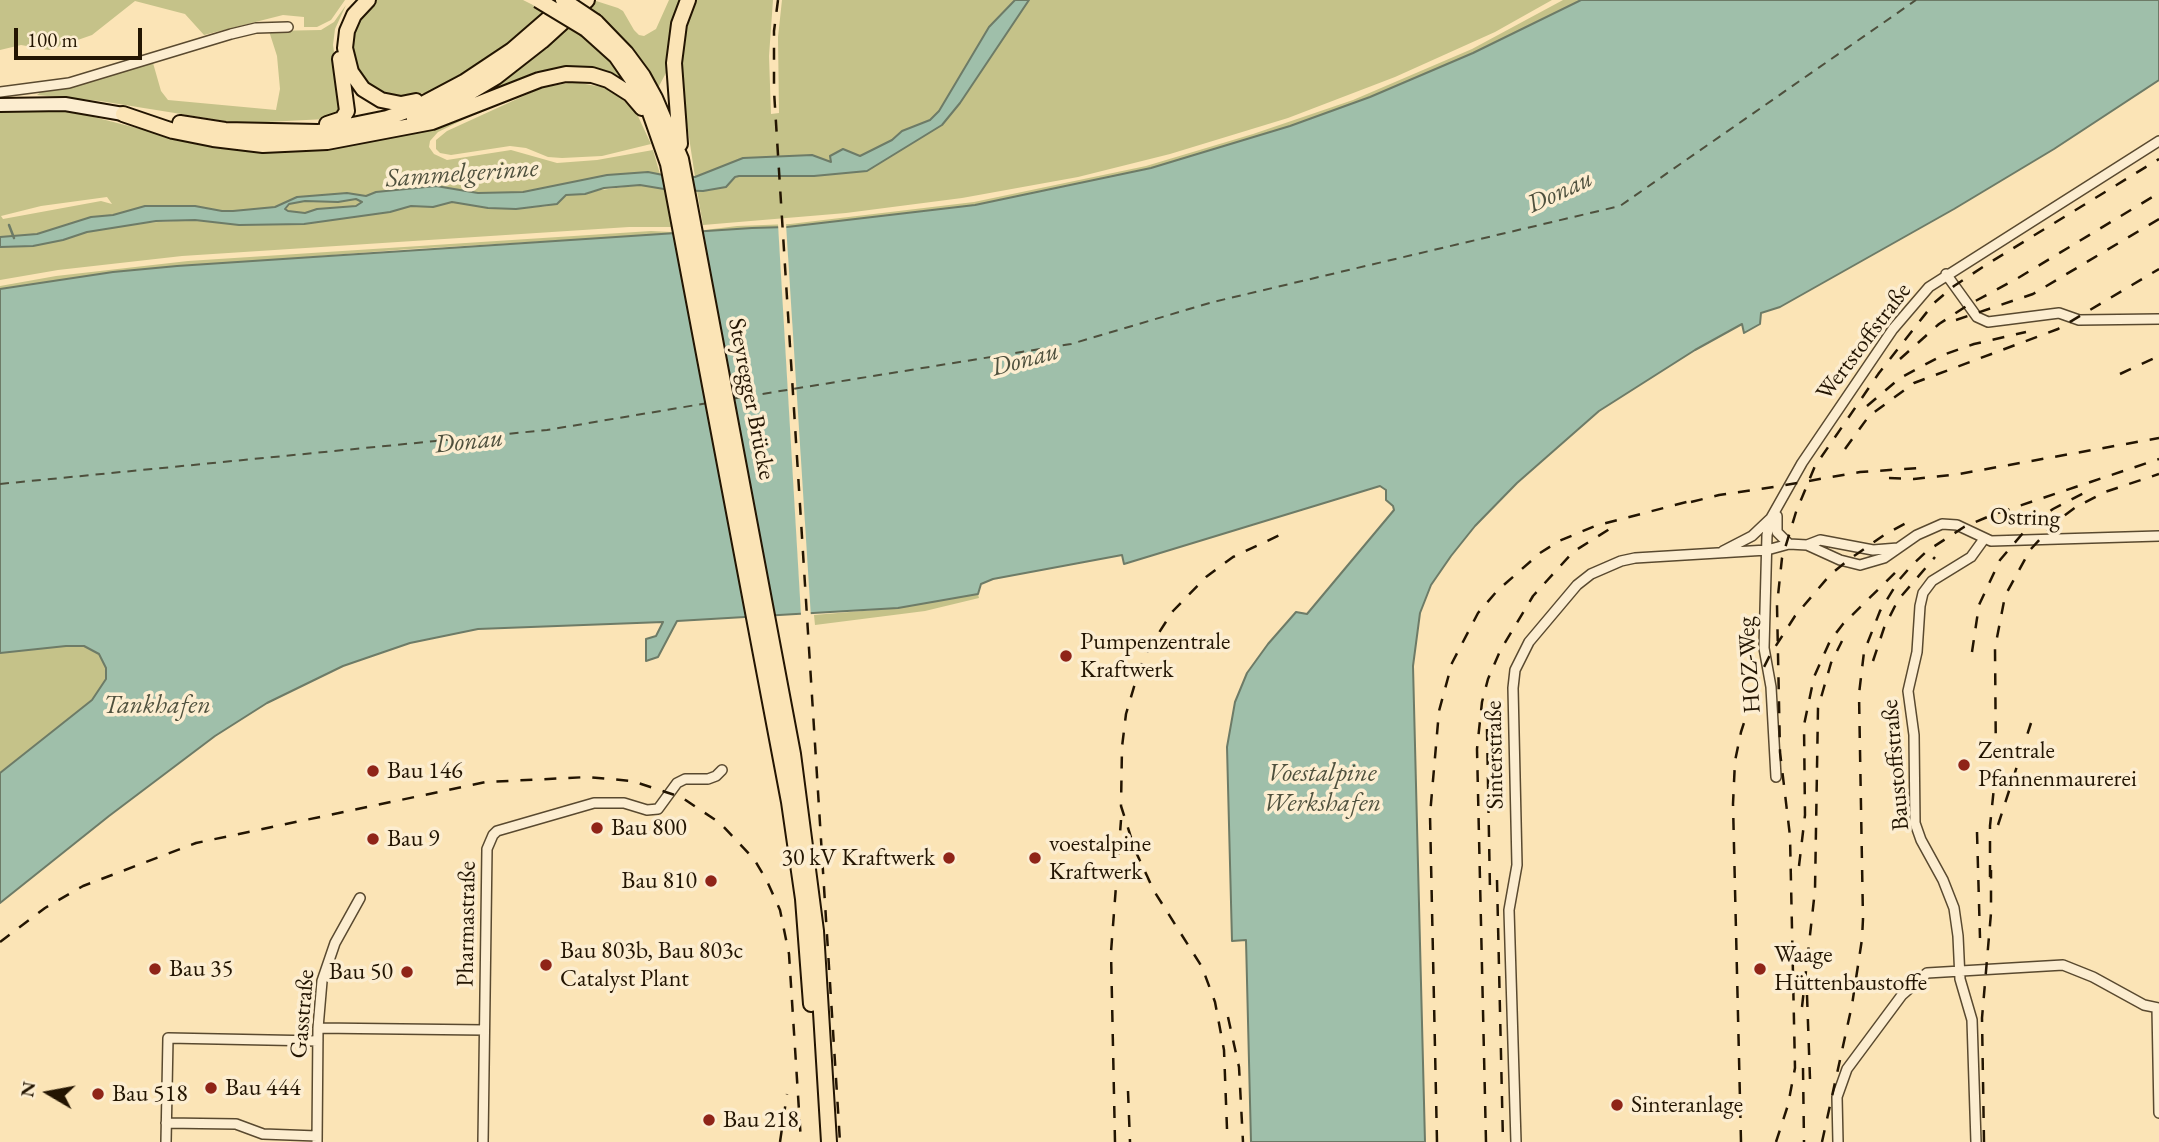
<!DOCTYPE html>
<html>
<head>
<meta charset="utf-8">
<style>
	body { margin:0 }
	#map { position:relative; width:2159px; height:1142px; overflow:hidden; background:#fbe4b6; font-family:"EB Garamond",serif }
	canvas { display:block }
	.north { position:absolute; left:14px; top:1058px; width:70px; height:70px; -webkit-text-stroke:5px #fcedd0; paint-order:stroke; rotate:280deg; font-size:19px; font-weight:700; line-height:28px; text-align:center; color:#231502 }
	.north::after { content:''; display:block; margin:auto; width:24px; height:32px; background:#231502; clip-path:polygon(50% 0,100% 100%,50% 72%,0 100%) }
	.scale { position:absolute; left:14px; top:28px; width:128px; height:32px; box-sizing:border-box; border:4px solid #231502; border-top:0; padding-left:9px; font-size:21px; line-height:24px; white-space:nowrap; color:#231502; -webkit-text-stroke:5px #fcedd0; paint-order:stroke }
</style>
</head>
<body>
<div id="map">
<canvas width="2159" height="1142"></canvas>
<div class="north">N</div>
<div class="scale">100 m</div>
</div>
<script>
const g = document.querySelector('canvas').getContext('2d');
g.lineJoin = 'round';
function paint(path, color) { g.fillStyle = color; g.fill(path, 'evenodd'); }
const toPath = rows => new Path2D(rows.map(r => 'M' + r).join(''));
function trace(path, color, width, dash) { g.strokeStyle = color; g.lineWidth = width; g.lineCap = dash ? 'butt' : 'round'; g.setLineDash(dash || []); g.stroke(path); }
function drawText(font, color, halo, rows, align = 'center') {
  g.font = font + ' "EB Garamond",serif'; g.lineWidth = 7; g.setLineDash([]); g.textBaseline = 'middle'; g.strokeStyle = halo; g.fillStyle = color; for (const [text, x, y, turn = 0] of rows) {
    g.save(); g.translate(x, y); g.rotate((+turn || 0) * Math.PI / 180); g.textAlign = isNaN(turn) ? turn : align; if (halo) g.strokeText(text, 0, 0); g.fillText(text, 0, 0); g.restore();
  }
}
paint(toPath([
	[0,0,345,0,331,20,317,27,304,27,304,17,283,15,204,35,185,14,135,1,92,35,49,50,21,45,0,50],
	[375,0,523,0,545,11,495,53,459,78,425,93,393,97,371,89,352,66,349,56,353,25],
	[593,0,618,8,623,11,634,30,639,35,644,36,656,29,669,0,683,0,668,69,658,88,626,42,588,7],
	[692,0,773,0,769,56,771,114,779,113,778,37,782,0,1015,0,989,27,939,111,930,120,902,131,892,140,860,156,843,149,831,162,812,155,743,158,695,177,682,91,679,47],
	[1029,0,1552,0,1495,32,1395,77,1288,118,1170,154,1078,177,962,198,846,213,703,225,697,191,712,190,739,176,814,176,867,171,942,125,960,103],
	[1563,0,1581,0,1473,53,1370,97,1290,126,1151,168,975,205,906,215,787,227,752,228,705,232,705,230,737,226,790,224,974,202,1146,166,1253,134,1353,100,1472,49],
	[346,5,335,29,333,45,339,86,340,111,326,119,267,122,231,122,100,101,37,95,42,91,68,87,153,63,161,91,168,100,276,110,280,89,277,56,269,31,321,30,334,22],
	[566,24,600,50,617,69,629,87,595,73,460,104],
	[574,82,602,87,618,95,637,114,651,144,602,156,562,158,548,157,526,148,510,146,451,155,440,153,436,149,436,140,447,131,541,88],
	[514,95,438,132,430,141,429,147,434,154,447,160,511,150,557,163,597,160,653,150,660,174,648,172,607,175,523,192,478,193,436,186,376,192,366,196,297,197,275,207,233,211,222,211,195,206,145,206,113,215,91,217,37,234,0,237,0,111,48,109,86,115,168,136,337,147,424,128],
	[107,197,112,204,101,201,3,219,1,216,41,206],
	[640,185,664,189,672,227,629,227,182,256,58,270,0,280,0,247,33,246,63,240,87,232,140,223,195,220,239,225,304,224,390,212,411,206,433,207,452,202,488,208,516,209,549,206,569,194],
	[356,199,361,200,362,202,356,206,317,209,305,213,288,211,285,209,289,204,305,201,338,202],
	[651,231,672,232,673,234,410,249,113,272,0,289,0,286,56,276,188,261],
	[978,594,979,598,925,611,815,625,814,615,898,608],
	[66,646,84,646,99,654,106,668,106,679,92,700,0,773,0,653]
]), '#c5c289');
const water = toPath([
	[1015,0,1029,0,960,103,942,125,867,171,814,176,739,176,735,177,726,187,703,191,670,190,640,185,604,188,585,194,566,195,557,204,516,209,488,208,452,202,433,207,411,206,390,212,304,224,239,225,195,220,156,221,87,232,63,240,33,246,0,247,0,237,37,234,91,217,113,215,145,206,195,206,222,211,233,211,275,207,297,197,347,193,366,196,376,192,436,186,478,193,523,192,607,175,648,172,668,176,695,177,743,158,812,155,831,162,830,156,843,149,860,156,892,140,902,131,930,120,939,111,989,27,1015,0],
	[356,199,362,202,356,206,317,209,305,213,288,211,285,209,289,204,305,201,338,202,356,199],
	[1581,0,2159,0,2159,80,2054,149,1954,209,1780,307,1761,313,1760,324,1744,333,1742,324,1695,350,1599,411,1517,483,1475,526,1451,556,1431,585,1420,613,1413,666,1425,1142,1251,1142,1246,940,1232,941,1227,747,1235,702,1247,673,1268,644,1296,612,1307,614,1394,510,1393,506,1386,500,1386,490,1380,486,1124,564,1122,555,993,579,981,584,978,594,898,608,677,621,658,657,646,661,646,639,656,636,663,622,478,629,410,643,343,666,267,703,215,736,109,816,0,903,0,773,92,700,106,679,106,668,99,654,84,646,66,646,0,653,0,289,113,272,177,266,752,228,787,227,975,205,1151,168,1290,126,1370,97,1473,53,1581,0]
]);
paint(water, '#9fbfaa');
trace(water, '#6d7b67', 2);
paint(toPath([
	[778,224,786,224,811,618,804,619,801,615]
]), '#fbe4b6');
trace(toPath([
	[9,225,14,238]
]), '#6d7b67', 2.5);
trace(toPath([
	[731,399,1071,344,1213,302,1620,206,1916,0],
	[0,484,547,430,708,403]
]), '#4e503d', 2, [9, 7]);
const minor = toPath([
	[0,92,69,83,231,34,256,28,288,27],
	[1946,274,1977,317,1988,322,2059,313,2079,320,2159,319],
	[1777,516,1777,532,1789,544],
	[1807,545,1840,560,1860,565,1884,558,1917,535,1942,524,1957,525,1991,541,2159,536],
	[1723,551,1752,536,1771,518],
	[1776,777,1771,687,1764,648,1767,535,1771,518,1802,463,1893,329,1929,287,2159,141],
	[2157,1008,2159,1113],
	[318,1028,484,1030],
	[166,1123,236,1124,263,1134,317,1136],
	[166,1142,168,1038,318,1041],
	[317,1142,318,1028,322,981,335,943,360,898],
	[483,1142,487,849,493,835,497,831,594,803,624,803,647,810,658,809,677,783,685,779,708,779,716,776,722,770],
	[1516,1142,1509,910,1517,865,1513,688,1515,670,1529,642,1577,585,1591,574,1621,561,1635,558,1767,550,1789,544,1807,545,1820,540,1873,550,1898,548],
	[1838,1142,1837,1097,1847,1069,1902,995,1927,973,2063,965,2093,977,2144,1005,2159,1008],
	[1976,1142,1972,1020,1960,979,1958,936,1954,908,1943,880,1921,840,1915,823,1914,735,1908,691,1917,652,1920,606,1923,593,1932,581,1971,557,1984,539]
]);
const secondary = toPath([
	[0,105,65,104,123,114]
]);
const primary = toPath([
	[368,0,354,15,347,31,345,48,351,72,363,89,381,100,401,104,416,101],
	[596,22,626,53,643,76,655,98,681,159,793,754,816,931,829,1142],
	[586,29,616,56,636,85,649,110,668,164,789,802,803,899,811,1004],
	[123,114,173,131,213,139,263,145,327,142,432,122,539,80,566,74,592,75,608,80,630,94,642,108],
	[414,119,469,93,496,77,542,41,587,0],
	[180,123,225,130,318,132,387,118,415,108,464,82,512,50,564,5],
	[327,124,342,119,347,111,340,59],
	[680,144,674,63,679,24,688,0]
]);
trace(minor, '#59492f', 12);
trace(secondary, '#231502', 16);
trace(primary, '#231502', 18);
trace(minor, '#fcedd0', 9);
trace(secondary, '#fcedd0', 12);
trace(primary, '#fbe4b6', 14);
trace(toPath([
	[778,0,774,31,774,91,840,1142],
	[1956,320,2033,294,2159,219],
	[1900,359,1939,324,1968,305,2018,278,2159,193],
	[2120,374,2159,356],
	[1867,406,1900,378,1943,355,1974,344,2026,332],
	[1845,449,1869,416,1914,383,2058,329,2159,269],
	[1889,478,1914,479,1959,474,2159,438],
	[1691,502,1719,495,1780,486,1860,472,1919,468],
	[1972,652,1979,605,2000,560,2023,533,2038,520,2053,509,2084,493],
	[1873,661,1884,628,1898,600,1935,557],
	[1487,729,1490,890],
	[1998,825,2031,723],
	[1977,832,1980,938],
	[1799,866,1805,815,1804,725,1814,677,1830,641,1843,624,1901,567],
	[1990,877,1990,826,1996,768,1995,648,2005,596,2030,550,2057,521,2076,507,2105,492,2159,474],
	[1497,880,1503,1142],
	[0,942,45,908,83,886,196,843,486,782,588,777,632,781,681,797,720,823,754,859,767,881,780,910,789,954,801,1142],
	[1807,995,1810,1079],
	[1802,1007,1815,890,1818,708,1831,663,1842,641],
	[1228,1017,1239,1067,1243,1142],
	[1803,1068,1804,1142],
	[1128,1091,1130,1142],
	[1227,1129,1224,1050,1215,1002,1202,967,1154,891,1135,850,1121,806,1122,747,1126,714,1139,670,1149,648,1173,611,1206,577,1233,557,1284,533],
	[780,1142,787,1094],
	[1115,1142,1111,952,1121,820],
	[1437,1142,1430,815,1439,711,1452,663,1478,613,1497,591,1540,553,1559,541,1595,526,1698,499],
	[1486,1142,1477,749,1482,702,1488,679,1500,651,1533,596,1573,552,1611,528],
	[1741,1142,1733,804,1735,761,1741,732,1759,677,1770,655,1795,616,1830,575,1847,561,1884,535,1910,521],
	[1776,1142,1788,1105,1795,1068,1790,836,1780,752,1777,605,1782,558,1796,512,1815,466,1831,443,1879,373,1934,303,1954,286,1989,263,2159,159],
	[1822,1142,1852,1005,1862,939,1863,919,1859,694,1864,652,1880,611,1899,580,1912,565,1927,551,1964,527,1992,515,2159,459],
	[1984,1142,1982,1018,1991,913,1991,870]
]), '#231502', 2.5, [12, 12]);
const primaryBridge = toPath([
	[538,0,586,29],
	[563,0,596,22]
]);
trace(primaryBridge, '#231502', 18, []);
trace(primaryBridge, '#fbe4b6', 14);
for (const [x, y, r, color] of [
	[1066,656,7,"#8f2418"],
	[1964,765,7,"#8f2418"],
	[373,771,7,"#8f2418"],
	[597,828,7,"#8f2418"],
	[373,839,7,"#8f2418"],
	[949,858,7,"#8f2418"],
	[1035,858,7,"#8f2418"],
	[711,881,7,"#8f2418"],
	[546,965,7,"#8f2418"],
	[155,969,7,"#8f2418"],
	[1760,969,7,"#8f2418"],
	[407,972,7,"#8f2418"],
	[211,1088,7,"#8f2418"],
	[98,1094,7,"#8f2418"],
	[1617,1105,7,"#8f2418"],
	[709,1120,7,"#8f2418"]
]) { const dot = new Path2D(); dot.arc(x, y, r, 0, 2 * Math.PI); g.fillStyle = color; g.fill(dot); trace(dot, '#fcedd0', 2.5); }
drawText('24px', '#231502', '#fcedd0', [
	["Wertstoffstraße",1864,342,-53],
	["Steyregger Brücke",751,399,79],
	["Ostring",2025,518,2],
	["HOZ-Weg",1750,665,-94],
	["Sinterstraße",1495,755,-91],
	["Baustoffstraße",1896,765,-95],
	["Pharmastraße",467,924,-89],
	["Gasstraße",303,1014,-85]
]);
drawText('24px', '#231502', '#fcedd0', [
	["Pumpenzentrale",1080,642],
	["Kraftwerk",1080,670],
	["Zentrale",1978,751],
	["Pfannenmaurerei",1978,779],
	["Bau 146",387,771],
	["Bau 800",611,828],
	["Bau 9",387,839],
	["voestalpine",1049,844],
	["Kraftwerk",1049,872],
	["30 kV Kraftwerk",935,858,"right"],
	["Bau 810",697,881,"right"],
	["Bau 803b, Bau 803c",560,951],
	["Catalyst Plant",560,979],
	["Waage",1774,955],
	["Hüttenbaustoffe",1774,983],
	["Bau 35",169,969],
	["Bau 50",393,972,"right"],
	["Bau 444",225,1088],
	["Bau 518",112,1094],
	["Sinteranlage",1631,1105],
	["Bau 218",723,1120]
], 'left');
drawText('italic 26px', '#4e503d', '#fcedd0', [
	["Sammelgerinne",462,174,-4],
	["Donau",1560,192,-25],
	["Donau",1025,360,-15],
	["Donau",469,442,-6],
	["Tankhafen",157,706],
	["Voestalpine",1322,774],
	["Werkshafen",1322,804]
]);
</script>
</body>
</html>
